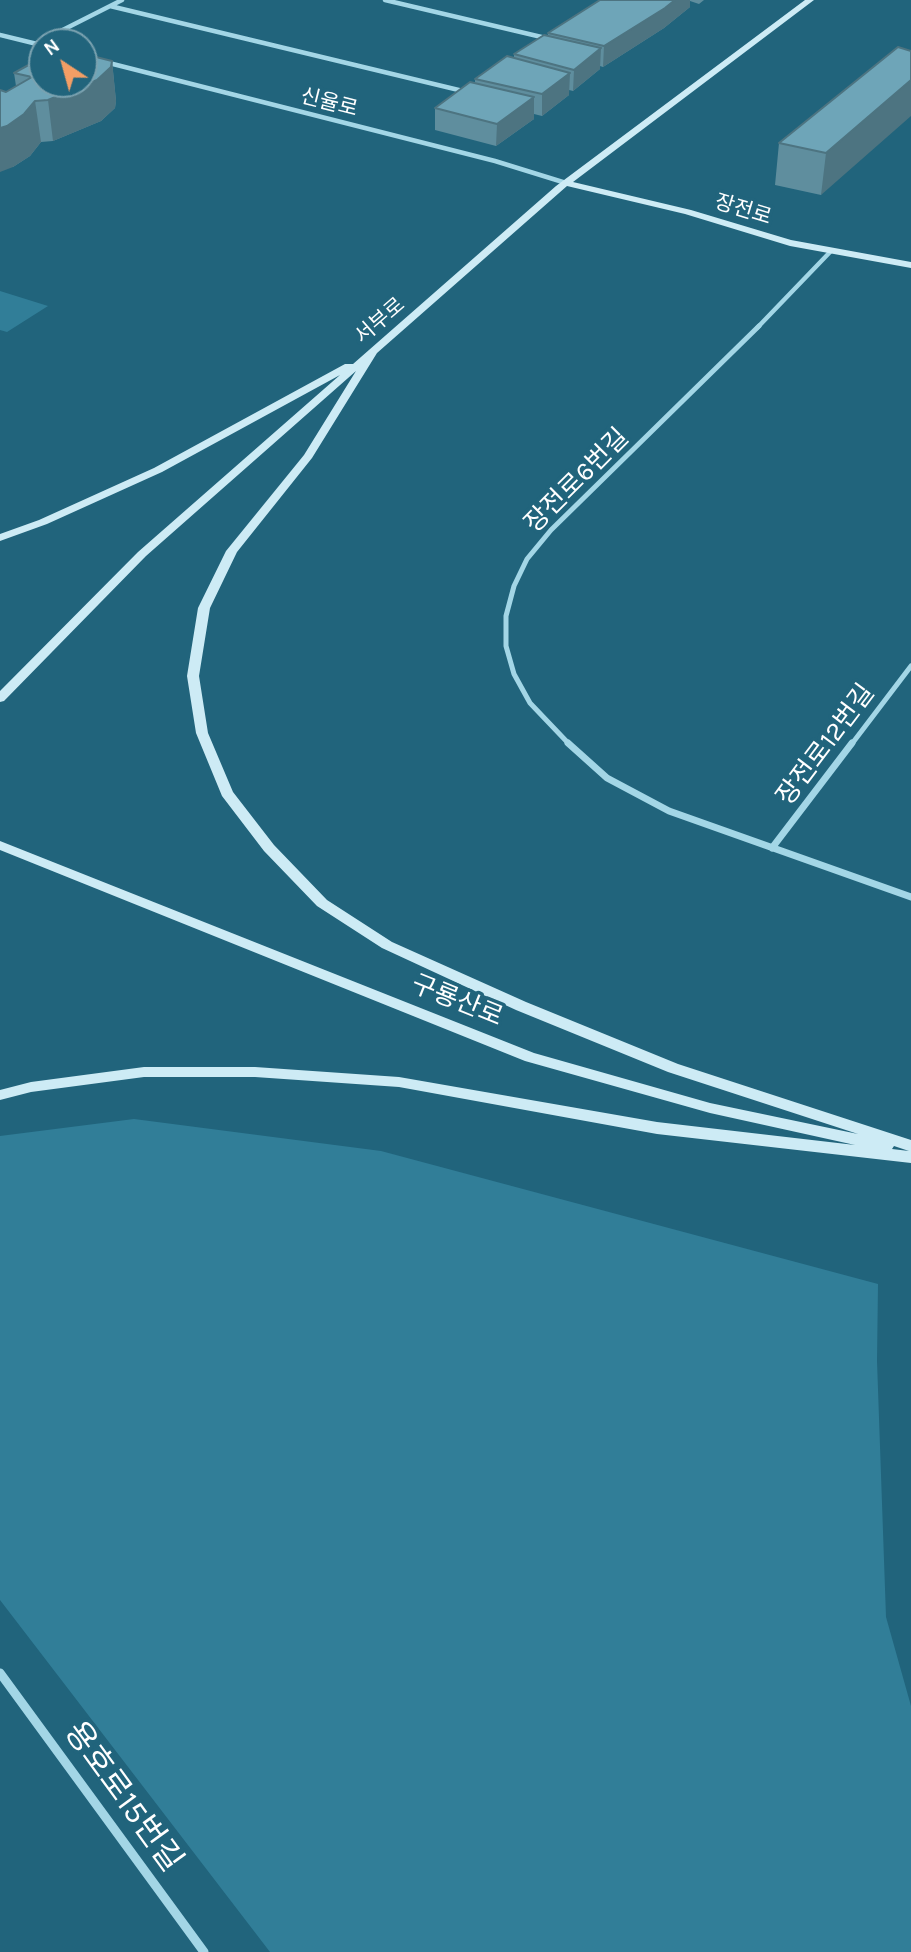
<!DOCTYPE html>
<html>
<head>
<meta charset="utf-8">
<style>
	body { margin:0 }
	#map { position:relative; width:911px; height:1952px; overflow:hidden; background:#21647c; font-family:Karla,sans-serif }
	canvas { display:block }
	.north { position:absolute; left:28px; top:28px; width:70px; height:70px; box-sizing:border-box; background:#21647c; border:2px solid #7aa2b0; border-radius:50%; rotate:324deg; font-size:19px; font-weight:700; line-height:28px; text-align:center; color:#fff }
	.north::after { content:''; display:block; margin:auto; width:24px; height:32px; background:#f39e65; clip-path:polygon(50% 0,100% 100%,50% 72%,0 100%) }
</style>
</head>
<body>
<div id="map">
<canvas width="911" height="1952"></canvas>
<div class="north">N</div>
</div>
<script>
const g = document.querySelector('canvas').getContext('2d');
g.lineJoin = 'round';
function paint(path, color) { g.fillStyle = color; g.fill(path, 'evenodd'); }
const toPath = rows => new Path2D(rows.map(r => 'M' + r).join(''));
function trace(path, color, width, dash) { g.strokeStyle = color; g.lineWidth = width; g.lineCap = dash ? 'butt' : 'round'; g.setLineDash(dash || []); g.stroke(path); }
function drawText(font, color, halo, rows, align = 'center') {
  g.font = font + ' Karla,"Noto Sans KR",sans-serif'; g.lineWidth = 7; g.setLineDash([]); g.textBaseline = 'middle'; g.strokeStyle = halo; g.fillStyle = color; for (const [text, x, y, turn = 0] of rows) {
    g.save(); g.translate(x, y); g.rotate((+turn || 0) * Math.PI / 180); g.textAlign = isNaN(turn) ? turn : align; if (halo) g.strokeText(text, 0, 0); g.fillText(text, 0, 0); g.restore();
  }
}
paint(toPath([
	[0,291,48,306,7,332,0,330],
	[134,1119,381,1151,878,1284,877,1361,886,1617,911,1706,911,1952,270,1952,0,1600,0,1136]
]), '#317e98');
trace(toPath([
	[385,0,550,39],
	[110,6,467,92],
	[0,35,37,44],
	[35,44,122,0],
	[105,62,495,161,566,183],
	[757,328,831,251]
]), '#a3d6e6', 4.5);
trace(toPath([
	[570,745,530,703,514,674,506,646,506,616,514,586,527,559,551,530,759,326],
	[851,745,911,666]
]), '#a3d6e6', 5);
trace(toPath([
	[568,743,607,778,669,811,911,897],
	[772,848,852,743]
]), '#a3d6e6', 7);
trace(toPath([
	[0,1673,204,1952]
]), '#a3d6e6', 9);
paint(toPath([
	[805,0,814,0,573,182,691,210,791,240,911,262,911,268,790,246,685,214,567,186,377,353,312,458,237,552,210,608,199,676,208,733,233,792,274,845,327,900,392,942,526,1002,678,1064,911,1140,911,1163,657,1134,399,1087,255,1077,144,1077,31,1092,0,1100,0,1090,31,1082,144,1067,255,1067,399,1077,657,1122,855,1145,710,1113,525,1061,0,850,0,841,534,1053,710,1103,858,1134,668,1072,516,1010,382,948,317,906,264,851,222,796,196,733,187,676,198,608,226,551,304,455,356,371,146,556,4,701,0,702,0,691,138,552,340,375,162,472,47,524,0,541,0,534,39,520,154,468,345,364,353,364,556,186,805,0],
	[894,1146,909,1151,892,1149,894,1146]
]), '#cdebf5');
paint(toPath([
	[600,0,704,0,699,4,690,1,690,7,664,28,603,67,600,66,600,69,573,91,569,90,569,95,542,116,534,114,534,119,496,146,435,130,435,108,475,83,475,79,514,58,514,54,548,36,548,33],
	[898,47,821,195,775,185,779,143],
	[112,61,116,101,115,108,101,121,53,141,41,142,30,156,13,167,6,92,16,86,14,73,42,65,42,84]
]), '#5f8e9e');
paint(toPath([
	[675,0,690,0,690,7,664,28,603,67,604,46],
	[601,48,600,69,573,91,574,70],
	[112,61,116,101,115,108,101,121,53,141,48,100],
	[570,73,569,95,542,116,542,94],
	[911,80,911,116,821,195,826,153],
	[534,97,534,119,496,146,497,124],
	[35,101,41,142,30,156,13,167,0,172,0,128]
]), '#4d7481');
const building = toPath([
	[600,0,675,0,665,8,604,46,548,33,600,0],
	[544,35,601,48,574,70,514,54,544,35],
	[898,47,911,51,911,80,826,153,779,143,898,47],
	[84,54,112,61,111,67,97,80,48,100,35,101,24,114,7,126,0,128,0,90,6,92,32,77,14,73,34,62,42,65,42,84,84,84,84,54],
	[507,56,570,73,542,94,475,79,507,56],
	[470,82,534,97,497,124,435,108,470,82]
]);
paint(building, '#6ea5b8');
trace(building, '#4d7481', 2);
drawText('21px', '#fff', '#21647c', [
	["신율로",329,103,14],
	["장전로",743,210,17],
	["서부로",380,321,-41]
]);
drawText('26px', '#fff', '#21647c', [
	["장전로6번길",577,481,-45],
	["장전로12번길",826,745,-53],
	["구룡산로",457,1001,22]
]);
drawText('32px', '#fff', '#21647c', [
	["용호로15번길",123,1797,54]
]);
</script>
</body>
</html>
